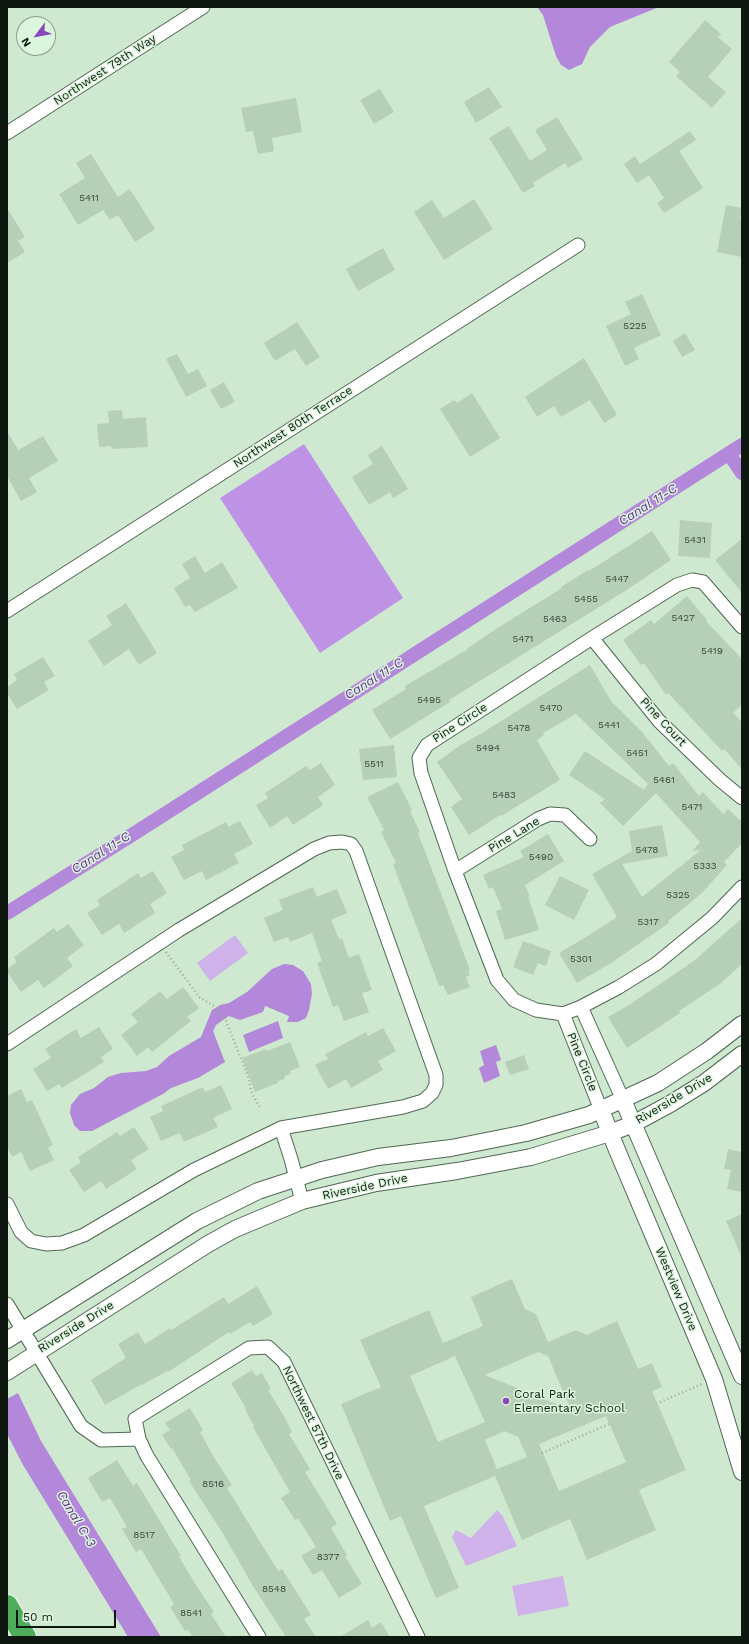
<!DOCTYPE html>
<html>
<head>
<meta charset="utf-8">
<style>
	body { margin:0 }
	#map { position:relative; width:749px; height:1644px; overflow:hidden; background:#cfe9d0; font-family:"Work Sans",sans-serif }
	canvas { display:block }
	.frame { position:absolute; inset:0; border:8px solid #0f1810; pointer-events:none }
	.north { position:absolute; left:16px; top:16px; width:40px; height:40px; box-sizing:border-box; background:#dcf6dd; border:1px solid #8a9d8b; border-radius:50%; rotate:238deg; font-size:11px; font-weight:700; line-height:16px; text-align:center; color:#0f1810 }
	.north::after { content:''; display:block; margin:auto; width:14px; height:18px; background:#8a47bc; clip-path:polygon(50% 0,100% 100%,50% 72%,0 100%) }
	.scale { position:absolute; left:16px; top:1610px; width:100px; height:18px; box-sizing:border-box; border:2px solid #0f1810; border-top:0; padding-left:5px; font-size:12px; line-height:14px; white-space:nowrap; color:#0f1810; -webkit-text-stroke:3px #dcf6dd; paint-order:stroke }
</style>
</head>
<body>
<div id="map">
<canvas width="749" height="1644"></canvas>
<div class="frame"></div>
<div class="north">N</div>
<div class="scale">50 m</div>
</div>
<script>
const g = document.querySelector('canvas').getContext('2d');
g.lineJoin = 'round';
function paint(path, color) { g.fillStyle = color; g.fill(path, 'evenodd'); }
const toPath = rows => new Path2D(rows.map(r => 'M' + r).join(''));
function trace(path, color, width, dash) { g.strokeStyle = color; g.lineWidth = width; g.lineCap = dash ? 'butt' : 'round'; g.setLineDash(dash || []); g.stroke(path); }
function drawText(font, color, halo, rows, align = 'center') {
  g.font = font + ' "Work Sans",sans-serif'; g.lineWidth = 3; g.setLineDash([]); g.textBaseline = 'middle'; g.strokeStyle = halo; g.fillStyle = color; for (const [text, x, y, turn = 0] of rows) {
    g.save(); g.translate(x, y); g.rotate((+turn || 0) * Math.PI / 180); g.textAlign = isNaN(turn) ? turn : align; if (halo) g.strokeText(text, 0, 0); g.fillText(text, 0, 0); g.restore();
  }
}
paint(toPath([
	[235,935,248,953,210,981,197,963],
	[497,1510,502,1515,517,1546,466,1566,452,1537,456,1530,471,1538],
	[563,1576,569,1606,518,1616,512,1586]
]), '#ceb2e9');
paint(toPath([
	[304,444,403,598,320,653,220,498]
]), '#be93e6');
paint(toPath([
	[537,7,659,7,610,27,590,47,582,64,569,70,561,65,556,56,543,15],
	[284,964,293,965,303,971,311,984,312,994,309,1010,306,1018,298,1022,287,1022,289,1016,265,1006,263,1012,240,1020,229,1016,216,1025,213,1031,225,1062,198,1078,171,1088,163,1094,92,1131,80,1131,74,1125,70,1113,71,1105,80,1094,94,1088,108,1077,121,1073,146,1071,157,1067,169,1056,201,1037,212,1010,220,1005,229,1003,247,992,272,969],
	[278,1021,283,1038,249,1052,243,1035],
	[496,1045,501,1060,496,1062,500,1076,484,1083,479,1068,484,1065,480,1051],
	[18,1393,41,1441,161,1637,128,1637,69,1540,23,1465,7,1434,7,1399]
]), '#b388da');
trace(toPath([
	[729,454,742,473],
	[7,913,135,833,742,445]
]), '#b388da', 14);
paint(toPath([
	[705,20,721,34,718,37,732,49,708,77,726,92,712,108,676,76,680,72,669,62],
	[489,87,502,107,476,123,464,102],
	[380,89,394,112,374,124,360,100],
	[296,98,302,132,272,138,274,151,258,154,253,131,246,132,241,108],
	[557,117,583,159,568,168,565,163,533,183,535,186,523,193,489,138,509,126,530,161,547,150,535,130],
	[690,131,696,140,679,151,703,188,664,213,657,203,664,198,649,175,637,183,624,164,635,156,640,164],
	[91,154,118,197,130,189,155,229,135,242,118,215,110,220,103,210,78,225,59,194,85,178,76,163],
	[474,199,493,229,444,260,414,212,432,200,444,218],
	[726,205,742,208,740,219,742,220,742,257,717,252],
	[7,208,25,237,18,241,25,252,7,263],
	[383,248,395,270,358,291,346,269],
	[642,294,661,335,634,348,639,359,625,366,606,326,631,314,625,302],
	[297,322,320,357,306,366,295,349,275,361,264,343],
	[685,333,695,350,682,357,673,341],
	[177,354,188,374,198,369,207,386,186,397,166,359],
	[584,358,617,415,604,423,590,400,561,417,554,406,537,417,525,397],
	[224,382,235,402,221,409,210,390],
	[472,393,500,438,470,457,440,409,454,400,457,403],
	[122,410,123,419,146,417,148,447,112,449,111,446,99,447,97,424,109,423,108,411],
	[7,431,18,450,43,436,58,461,29,478,37,492,21,501,7,476],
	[382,446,408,489,393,498,390,492,369,505,352,477,373,464,368,455],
	[680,520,712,523,710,558,678,556],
	[652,531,671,560,625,591,449,700,450,702,390,739,372,710,406,689,405,686,468,649,468,648,496,629,562,588,561,587,588,570,589,571],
	[742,539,742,593,715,560],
	[195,556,205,573,222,562,238,588,195,612,190,605,185,607,174,588,190,578,182,564],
	[687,596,707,620,706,621,742,659,742,704,733,713,742,722,742,769,724,749,722,751,668,693,666,695,644,663,641,665,623,640,651,620,654,624],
	[126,603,157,653,139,665,129,649,104,666,88,641,112,625,106,616],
	[43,657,55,676,44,682,49,690,17,709,7,693,7,687,17,680,14,674],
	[590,665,611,701,642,732,669,766,673,763,699,796,703,792,723,814,728,809,742,822,742,843,724,862,727,865,702,893,668,921,669,923,611,963,577,983,559,953,586,937,617,917,592,874,632,851,629,831,662,825,668,856,622,864,642,897,701,850,692,851,700,842,656,793,623,826,600,803,605,799,569,775,585,751,644,790,648,784,576,714,543,733,544,735,537,740,560,780,501,816,500,815,469,835,451,807,462,799,437,762,462,744,482,733],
	[394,745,397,777,363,780,359,749],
	[321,763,335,785,318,797,323,805,293,825,287,816,270,828,256,805,268,798,265,793,306,766,310,770],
	[398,782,412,810,410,811,420,832,418,833,470,970,468,971,470,975,466,977,470,987,448,995,443,985,439,986,393,864,396,863,381,832,384,830,367,797],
	[240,821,253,844,234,854,239,863,206,880,202,871,184,880,171,857,184,850,182,845,226,822,228,827],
	[548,834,564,861,525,885,530,897,528,896,539,930,505,940,496,911,502,909,493,887,489,889,483,875,524,857,520,851],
	[153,871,167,893,150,904,155,913,124,933,119,924,102,935,87,913,100,905,97,900,138,873,141,878],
	[560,876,589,890,574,920,545,905],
	[313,887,317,897,337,889,347,913,331,920,339,939,342,938,349,958,359,954,372,990,362,993,369,1012,344,1021,338,1005,333,1007,317,963,322,961,312,933,290,942,288,937,274,942,264,918,283,910,279,900],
	[742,918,742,964,721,983,679,1011,680,1013,627,1048,608,1017,629,1005,695,960],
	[68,924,84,945,67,958,73,966,44,988,38,980,21,992,7,972,7,969,17,962,14,957,54,928,57,932],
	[523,941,551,951,546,966,538,963,533,975,513,967],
	[183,987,199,1008,187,1017,191,1021,152,1052,148,1047,137,1056,121,1035,138,1022,131,1014,160,991,167,999],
	[99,1027,113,1049,101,1057,104,1062,62,1088,59,1084,47,1091,33,1069,51,1058,45,1049,76,1029,81,1038],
	[383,1028,396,1051,378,1061,383,1070,351,1088,346,1079,328,1089,315,1065,328,1059,325,1054,366,1032,368,1036],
	[290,1042,300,1067,290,1071,291,1074,284,1076,285,1079,278,1081,278,1083,255,1092,242,1058,266,1049,267,1051],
	[524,1055,529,1069,510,1075,505,1062],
	[221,1085,232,1109,213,1118,218,1127,184,1142,180,1133,161,1141,150,1117,163,1111,161,1106,203,1087,205,1092],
	[21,1089,27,1102,32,1100,53,1145,48,1148,54,1160,30,1171,21,1152,12,1157,7,1146,7,1096],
	[134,1127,149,1149,131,1160,137,1169,106,1189,101,1181,84,1192,69,1170,81,1162,78,1157,117,1132,120,1136],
	[728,1149,742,1152,742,1192,727,1189,731,1170,724,1169],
	[742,1214,742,1258,726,1221],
	[512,1279,525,1309,536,1314,548,1342,576,1330,587,1335,617,1321,638,1369,652,1363,662,1387,652,1391,686,1470,639,1490,656,1530,587,1560,570,1519,522,1540,495,1476,424,1506,459,1588,436,1598,401,1516,390,1521,341,1404,381,1387,360,1340,429,1310,443,1343,483,1326,471,1297],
	[538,1352,548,1356,571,1410,485,1375],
	[455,1356,485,1422,438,1442,410,1376],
	[606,1416,626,1462,559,1491,539,1444],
	[504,1431,518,1437,527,1457,497,1469,485,1440],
	[257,1286,273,1314,253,1326,250,1322,230,1334,229,1332,168,1372,167,1371,142,1385,142,1384,105,1405,91,1380,126,1358,118,1344,138,1332,145,1344,170,1328,171,1330,224,1297,228,1304],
	[252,1370,256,1376,262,1373,271,1389,268,1390,285,1418,292,1432,289,1434,310,1469,305,1472,337,1524,331,1528,347,1555,345,1556,362,1584,339,1598,322,1570,313,1575,301,1556,316,1547,298,1518,295,1520,281,1498,290,1492,253,1427,254,1426,245,1409,246,1408,231,1383],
	[190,1408,203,1430,200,1432,215,1459,232,1485,227,1488,278,1571,282,1569,311,1615,304,1619,316,1637,286,1637,253,1586,222,1532,189,1481,191,1480,172,1448,171,1449,162,1435,170,1430,165,1423],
	[117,1460,133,1486,137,1483,181,1556,179,1557,196,1585,214,1612,211,1614,226,1637,193,1637,188,1630,185,1631,170,1607,174,1604,141,1549,136,1552,122,1529,127,1527,110,1498,102,1502,88,1478],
	[368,1620,372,1628,381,1622,390,1637,340,1637]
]), '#b6cfb7');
const minor = toPath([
	[7,133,203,7],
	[7,611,578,245],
	[742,627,703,582,692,580,677,585,592,638,427,745,419,758,421,773,455,871,497,980,514,1000,536,1010,563,1014,581,1007,619,987,656,964,712,918,742,887],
	[592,638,659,721,720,780,742,798],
	[455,871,538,819,550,814,565,815,590,839],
	[581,1007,623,1100],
	[563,1014,601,1110],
	[7,1044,179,930,314,849,329,843,342,842,351,844,356,851,436,1075,436,1085,432,1093,423,1101,403,1107,281,1128,194,1170,84,1235,62,1243,46,1244,31,1241,21,1232,7,1204],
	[281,1128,291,1159,302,1201],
	[7,1304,81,1426,101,1440,139,1439],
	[259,1637,147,1456,139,1439,135,1419,249,1348,268,1347,284,1362,418,1637]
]);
const tertiary = toPath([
	[623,1100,742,1376],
	[601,1110,617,1150,714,1379,742,1472],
	[7,1340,197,1221,258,1191,322,1170,378,1157,451,1148,526,1133,589,1115,658,1083,707,1051,742,1024],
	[7,1372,208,1244,235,1229,302,1201,376,1183,457,1171,531,1157,610,1133,633,1124,670,1104,704,1083,742,1054]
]);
const motorway = toPath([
	[7,1606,25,1637]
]);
trace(minor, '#506752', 15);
trace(tertiary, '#506752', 18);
trace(motorway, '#fff', 24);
trace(toPath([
	[166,952,199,997,214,1006,226,1021,248,1076,252,1094,261,1109],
	[660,1402,702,1384],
	[542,1453,609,1424]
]), '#95aa96', 2.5, [1, 3]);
trace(minor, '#fff', 13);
trace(tertiary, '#fff', 16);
trace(motorway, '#4eac5a', 22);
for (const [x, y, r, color] of [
	[506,1401,4,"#8a47bc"]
]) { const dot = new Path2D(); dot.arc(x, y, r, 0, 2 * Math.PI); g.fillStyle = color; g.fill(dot); trace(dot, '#dcf6dd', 1.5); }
drawText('10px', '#39463a', null, [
	["5411",89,198],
	["5225",635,326],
	["5431",695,540],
	["5447",617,579],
	["5455",586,599],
	["5427",683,618],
	["5463",555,619],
	["5471",523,639],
	["5419",712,651],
	["5495",429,700],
	["5470",551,708],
	["5441",609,725],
	["5478",519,728],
	["5494",488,748],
	["5451",637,753],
	["5511",374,764],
	["5461",664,780],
	["5483",504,795],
	["5471",692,807],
	["5478",647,850],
	["5490",541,857],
	["5333",705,866],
	["5325",678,895],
	["5317",648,922],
	["5301",581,959],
	["8516",213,1484],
	["8517",144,1535],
	["8377",328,1557],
	["8548",274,1589],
	["8541",191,1613]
]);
drawText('12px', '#0f1810', '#dcf6dd', [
	["Northwest 79th Way",105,70,-33],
	["Northwest 80th Terrace",293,427,-33],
	["Pine Court",663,722,47],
	["Pine Circle",460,723,-33],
	["Pine Lane",514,835,-31],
	["Pine Circle",582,1062,68],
	["Riverside Drive",674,1099,-31],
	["Riverside Drive",365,1187,-12],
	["Westview Drive",676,1289,67],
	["Riverside Drive",76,1327,-32],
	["Northwest 57th Drive",313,1423,64]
]);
drawText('12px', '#0f1810', '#dcf6dd', [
	["Coral Park",514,1394],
	["Elementary School",514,1408]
], 'left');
drawText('italic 13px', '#662f8f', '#dcf6dd', [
	["Canal 11-C",648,505,-32],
	["Canal 11-C",374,679,-32],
	["Canal 11-C",101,853,-32],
	["Canal C-3",76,1519,59]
]);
</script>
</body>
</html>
